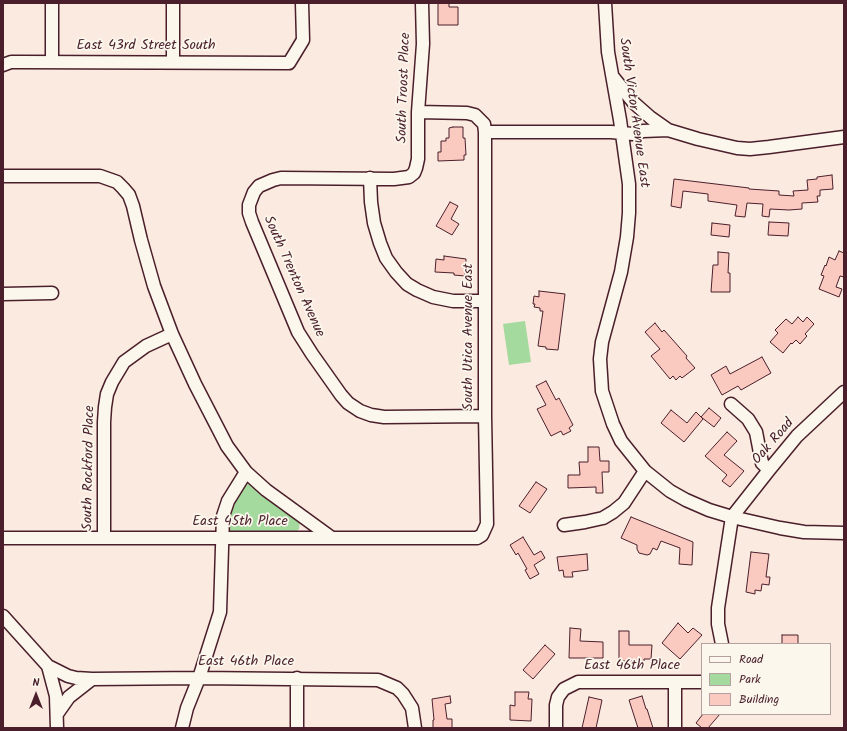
<!DOCTYPE html>
<html>
<head>
<meta charset="utf-8">
<style>
	body { margin:0 }
	#map { position:relative; width:847px; height:731px; overflow:hidden; background:#fbeadf; font-family:Kalam,sans-serif }
	canvas { display:block }
	.frame { position:absolute; inset:0; border:4px solid #4a1f2b; pointer-events:none }
	.legend { position:absolute; left:701px; top:643px; width:130px; height:72px; box-sizing:border-box; background:#fbf7ec; border:1px solid #b4a19f; margin:0; padding:5px 7px; list-style:none; font-size:12px; color:#4a1f2b }
	.legend li { display:flex; align-items:center; gap:8px; height:20px }
	.legend b { width:20px; border:1px solid #b4a19f }
	.north { position:absolute; left:16px; top:675px; width:40px; height:40px; -webkit-text-stroke:3px #fbf7ec; paint-order:stroke; rotate:0deg; font-size:11px; font-weight:700; line-height:16px; text-align:center; color:#4a1f2b }
	.north::after { content:''; display:block; margin:auto; width:14px; height:18px; background:#4a1f2b; clip-path:polygon(50% 0,100% 100%,50% 72%,0 100%) }
</style>
</head>
<body>
<div id="map">
<canvas width="847" height="731"></canvas>
<div class="frame"></div>
<ul class="legend">
<li><b style="height:5px;background:#fbf7ec"></b>Road</li>
<li><b style="height:11px;background:#a4da9e"></b>Park</li>
<li><b style="height:11px;background:#facac1"></b>Building</li>
</ul>
<div class="north">N</div>
</div>
<script>
const g = document.querySelector('canvas').getContext('2d');
g.lineJoin = 'round';
function paint(path, color) { g.fillStyle = color; g.fill(path, 'evenodd'); }
const toPath = rows => new Path2D(rows.map(r => 'M' + r).join(''));
function trace(path, color, width, dash) { g.strokeStyle = color; g.lineWidth = width; g.lineCap = dash ? 'butt' : 'round'; g.setLineDash(dash || []); g.stroke(path); }
function drawText(font, color, halo, rows, align = 'center') {
  g.font = font + ' Kalam,sans-serif'; g.lineWidth = 3.5; g.setLineDash([]); g.textBaseline = 'middle'; g.strokeStyle = halo; g.fillStyle = color; for (const [text, x, y, turn = 0] of rows) {
    g.save(); g.translate(x, y); g.rotate((+turn || 0) * Math.PI / 180); g.textAlign = isNaN(turn) ? turn : align; if (halo) g.strokeText(text, 0, 0); g.fillText(text, 0, 0); g.restore();
  }
}
paint(toPath([
	[525,321,531,362,509,365,503,324],
	[246,484,253,485,269,500,300,521,299,529,296,532,233,533,230,531,228,528,230,509,243,486]
]), '#a4da9e');
const building = toPath([
	[438,3,449,3,449,7,458,7,458,25,438,25,438,3],
	[453,127,463,127,463,138,465,138,466,155,464,155,464,160,438,161,438,152,441,152,441,141,446,141,446,138,449,138,449,128,453,127],
	[832,175,833,189,820,190,820,196,817,196,818,202,802,203,802,209,789,210,770,209,769,217,762,216,763,204,747,203,745,217,735,216,737,205,708,201,708,194,683,191,681,208,671,206,674,179,749,188,749,189,779,191,779,195,794,196,793,191,808,190,807,180,817,179,817,177,832,175],
	[450,202,458,206,451,219,459,224,452,235,436,226,450,202],
	[769,222,789,223,788,236,768,235,769,222],
	[712,223,730,225,729,237,711,235,712,223],
	[839,251,844,253,844,277,840,276,836,287,842,289,839,297,819,289,824,276,821,275,825,265,826,266,829,257,835,260,839,251],
	[718,252,729,253,728,273,730,273,730,292,711,292,713,265,718,265,718,252],
	[444,256,466,259,465,276,454,275,454,273,435,272,436,259,444,260,444,256],
	[539,291,565,294,558,350,546,349,546,347,538,346,543,311,540,311,540,308,534,307,535,304,533,304,534,296,539,297,539,291],
	[798,317,803,322,807,317,814,324,805,334,807,336,800,344,796,340,792,344,791,343,783,353,770,342,778,333,775,330,786,319,792,324,798,317],
	[655,323,662,332,664,330,687,356,686,358,695,368,682,378,680,376,676,380,673,376,670,379,651,356,660,349,645,332,655,323],
	[762,357,771,373,741,390,738,386,722,395,711,375,726,366,730,374,762,357],
	[546,381,556,400,559,398,573,425,569,428,571,431,563,435,561,431,551,436,537,409,546,405,536,386,546,381],
	[709,408,721,418,714,427,701,417,709,408],
	[671,410,687,423,696,412,703,419,684,442,661,423,671,410],
	[727,432,737,441,724,455,744,471,730,487,722,481,727,475,705,456,727,432],
	[588,447,599,447,600,461,609,461,609,472,602,472,603,493,596,493,596,487,568,488,568,475,580,475,579,462,588,462,588,447],
	[536,482,547,489,530,513,519,506,536,482],
	[631,517,693,542,692,565,679,564,680,548,661,541,657,550,653,548,650,554,647,555,639,553,637,549,637,545,621,538,631,517],
	[523,537,534,555,541,551,545,558,534,565,539,574,530,579,525,570,527,569,518,553,516,555,510,545,523,537],
	[751,552,769,554,766,577,770,577,769,585,762,584,761,591,755,590,755,594,746,592,751,552],
	[587,554,588,570,572,572,573,577,564,577,563,570,559,571,557,557,587,554],
	[678,623,688,633,693,628,702,635,680,659,662,643,678,623],
	[570,628,581,629,580,641,603,642,603,658,569,658,570,628],
	[619,631,629,631,629,645,652,645,651,659,644,659,644,661,619,661,619,631],
	[782,635,798,635,798,644,782,644,782,635],
	[545,645,555,654,533,679,523,670,545,645],
	[515,692,529,692,528,699,532,699,531,721,510,720,510,705,515,706,515,692],
	[450,696,451,703,445,704,447,719,452,719,452,728,433,728,433,720,434,720,432,699,450,696],
	[642,696,646,709,647,709,653,728,638,728,629,700,642,696],
	[589,697,602,700,596,728,582,728,589,697],
	[703,714,720,714,708,728,702,728,696,723,703,714]
]);
paint(building, '#facac1');
trace(building, '#4a1f2b', 1);
const minor = toPath([
	[52,3,52,62],
	[173,3,173,62],
	[422,3,423,44,418,112,418,159,416,168,414,173,409,177,394,179,281,178,273,180,259,186,254,192,249,205,249,213,252,222,298,332,312,354,341,395,348,403,360,411,371,415,384,417,485,416],
	[605,3,608,52,620,120,629,184,629,213,627,237,621,272,602,342,600,359,602,391,613,424,621,441,645,471,670,491,686,500,709,510,732,517,780,528,804,532,844,533],
	[3,65,11,62,20,62,289,63,303,40,302,3],
	[613,77,634,103,651,118,668,130],
	[418,112,467,113,475,115,484,124,485,132,611,132,633,134,643,131,668,130,698,139,737,148,750,149,769,147,844,137],
	[3,176,100,176,117,182,123,188,129,195,133,206,141,240,154,286,172,334,195,384,227,446,246,472,266,490,332,538],
	[370,178,371,202,374,223,380,243,386,258,396,272,407,284,417,290,433,297,453,301,485,301],
	[3,294,52,293],
	[731,404,748,419,756,432,762,463,769,470],
	[564,525,585,522,603,518,613,512,624,503,645,471],
	[3,538,477,538,482,535,487,524,485,416,485,132],
	[104,538,104,422,105,407,107,394,112,382,124,362,146,346,172,334],
	[3,616,48,666,56,696,57,728],
	[722,644,718,624,718,608,732,517,769,470,797,436,844,392],
	[48,666,68,676,76,678,92,679,199,678,378,680,397,688,403,694,412,708,415,728],
	[297,678,297,728],
	[57,714,69,697,92,679],
	[182,728,187,708,199,678,220,612,223,516,228,501,246,472],
	[556,728,556,705,558,697,564,689,578,682,702,682],
	[675,728,675,682]
]);
trace(minor, '#4a1f2b', 15);
trace(minor, '#fbf7ec', 12);
drawText('14px', '#4a1f2b', '#fbf7ec', [
	["East 43rd Street South",146,47],
	["South Troost Place",405,88,-88],
	["South Victor Avenue East",633,113,82],
	["South Trenton Avenue",293,277,66],
	["South Utica Avenue East",470,337,-90],
	["Oak Road",774,442,-49],
	["South Rockford Place",90,468,-89],
	["East 45th Place",240,523],
	["East 46th Place",246,663],
	["East 46th Place",632,667]
]);
</script>
</body>
</html>
